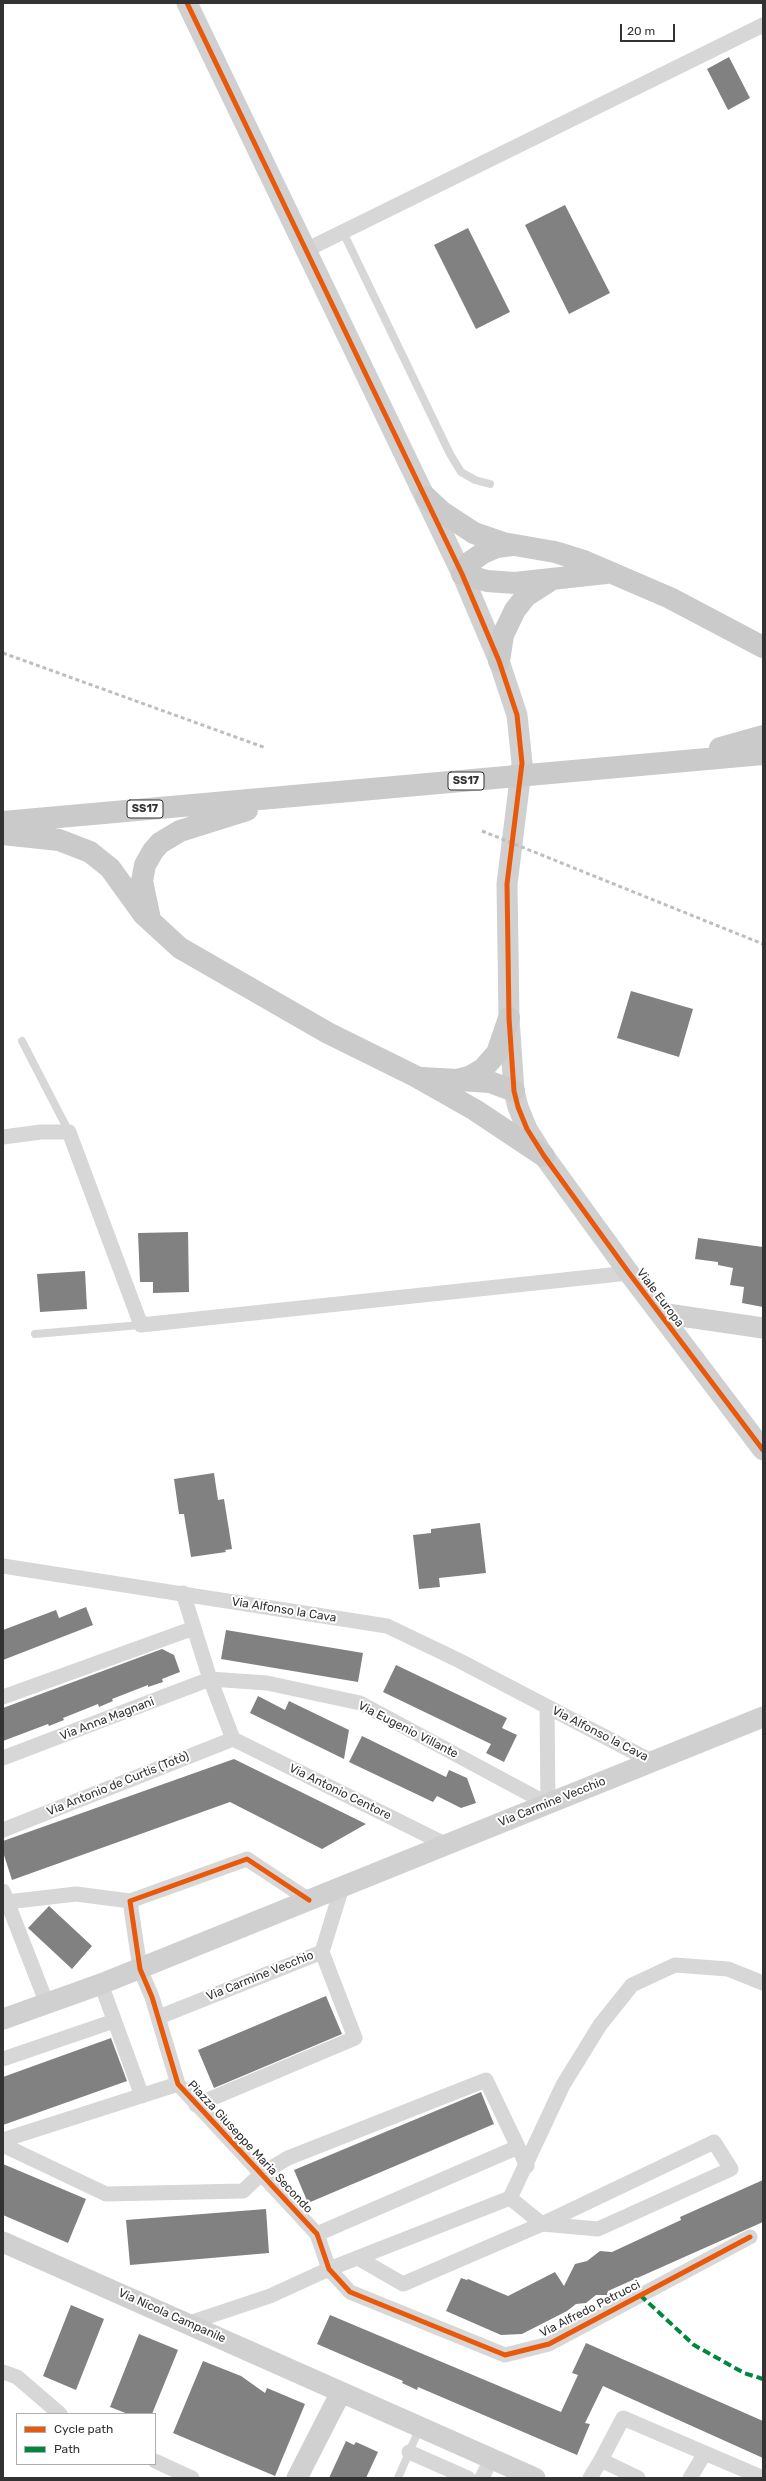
<!DOCTYPE html>
<html>
<head>
<meta charset="utf-8">
<style>
	body { margin:0 }
	#map { position:relative; width:766px; height:2481px; overflow:hidden; background:#fff; font-family:Rubik,sans-serif }
	canvas { display:block }
	.frame { position:absolute; inset:0; border:4px solid #333; pointer-events:none }
	.legend { position:absolute; left:16px; top:2413px; width:140px; height:52px; box-sizing:border-box; background:#fff; border:1px solid #adadad; margin:0; padding:5px 7px; list-style:none; font-size:12px; color:#333 }
	.legend li { display:flex; align-items:center; gap:8px; height:20px }
	.legend b { width:20px; border:1px solid #adadad }
	.scale { position:absolute; left:620px; top:24px; width:55px; height:18px; box-sizing:border-box; border:2px solid #333; border-top:0; padding-left:5px; font-size:12px; line-height:14px; white-space:nowrap; color:#333; -webkit-text-stroke:3px #fff; paint-order:stroke }
</style>
</head>
<body>
<div id="map">
<canvas width="766" height="2481"></canvas>
<div class="frame"></div>
<ul class="legend">
<li><b style="height:5px;background:#e8590c"></b>Cycle path</li>
<li><b style="height:5px;background:#00873e"></b>Path</li>
</ul>
<div class="scale">20 m</div>
</div>
<script>
const g = document.querySelector('canvas').getContext('2d');
g.lineJoin = 'round';
function paint(path, color) { g.fillStyle = color; g.fill(path, 'evenodd'); }
const toPath = rows => new Path2D(rows.map(r => 'M' + r).join(''));
function trace(path, color, width, dash) { g.strokeStyle = color; g.lineWidth = width; g.lineCap = dash ? 'butt' : 'round'; g.setLineDash(dash || []); g.stroke(path); }
function drawText(font, color, halo, rows, align = 'center') {
  g.font = font + ' Rubik,sans-serif'; g.lineWidth = 4; g.setLineDash([]); g.textBaseline = 'middle'; g.strokeStyle = halo; g.fillStyle = color; for (const [text, x, y, turn = 0] of rows) {
    g.save(); g.translate(x, y); g.rotate((+turn || 0) * Math.PI / 180); g.textAlign = isNaN(turn) ? turn : align; if (halo) g.strokeText(text, 0, 0); g.fillText(text, 0, 0); g.restore();
  }
}
paint(toPath([
	[729,57,750,98,728,110,707,69],
	[565,205,610,293,569,314,525,225],
	[468,228,510,312,476,329,434,245],
	[631,991,693,1009,679,1057,617,1038],
	[188,1232,189,1292,153,1293,153,1282,140,1282,138,1233],
	[698,1238,763,1247,763,1307,742,1303,744,1287,730,1285,733,1268,718,1265,718,1262,695,1259],
	[85,1271,87,1309,40,1312,37,1274],
	[214,1473,218,1500,224,1499,232,1549,225,1550,226,1552,191,1557,184,1514,179,1514,174,1479],
	[480,1523,486,1573,439,1578,440,1587,419,1589,413,1535,431,1533,431,1529],
	[86,1607,93,1625,3,1660,3,1630,56,1610,59,1618],
	[226,1630,363,1653,358,1682,221,1659],
	[162,1649,174,1655,180,1672,162,1679,163,1682,148,1687,148,1685,112,1699,113,1701,99,1707,98,1704,63,1718,64,1720,49,1726,48,1724,3,1741,3,1708],
	[396,1665,507,1718,502,1728,517,1735,504,1762,486,1753,491,1744,383,1692],
	[258,1696,285,1710,289,1701,349,1730,344,1759,250,1713],
	[362,1736,446,1777,449,1770,467,1778,476,1803,461,1808,437,1796,433,1802,349,1762],
	[234,1759,366,1824,322,1849,230,1802,12,1880,3,1852,3,1841],
	[49,1906,92,1946,72,1969,28,1928],
	[326,1996,342,2034,214,2088,198,2050],
	[111,2038,127,2081,3,2125,3,2077],
	[481,2092,494,2124,308,2203,294,2170],
	[3,2164,86,2199,68,2243,3,2215],
	[763,2180,763,2222,608,2291,607,2295,596,2295,586,2303,576,2304,567,2311,522,2334,501,2335,446,2311,461,2278,467,2280,468,2279,508,2296,555,2272,564,2286,575,2264,587,2261,600,2251,612,2252,681,2220,680,2217],
	[266,2209,269,2253,130,2265,126,2220],
	[71,2305,104,2319,76,2390,43,2376],
	[330,2315,561,2412,578,2375,572,2373,586,2343,763,2421,763,2458,603,2386,585,2423,590,2424,577,2455,418,2387,417,2390,402,2383,403,2381,317,2344],
	[139,2334,178,2350,152,2414,128,2414,110,2407],
	[203,2361,241,2376,265,2393,267,2388,305,2404,275,2476,173,2433],
	[346,2441,354,2445,356,2442,378,2452,366,2478,329,2478]
]), '#818181');
trace(toPath([
	[343,232,450,454,461,472,475,480,490,484],
	[22,1041,69,1132],
	[35,1334,141,1325],
	[398,2478,420,2427]
]), '#d7d7d7', 8);
trace(toPath([
	[306,250,763,25],
	[3,1137,41,1132,69,1132,141,1325,629,1273],
	[3,1566,387,1626,458,1660,653,1762],
	[183,1593,210,1679,233,1739],
	[3,1697,194,1628],
	[233,1739,447,1845],
	[3,1758,210,1679,267,1683,360,1703,548,1804,547,1707],
	[3,1830,233,1739],
	[3,1891,47,2004],
	[309,1900,247,1859,130,1901,140,1969,152,1997,178,2084,317,2234,329,2269,350,2292,505,2355,549,2344,750,2237],
	[7,1902,76,1894,130,1901],
	[101,1984,142,2096],
	[159,2017,322,1952,342,1887],
	[3,2059,114,2021],
	[196,2105,355,2038,322,1952],
	[3,2140,178,2084],
	[3,2145,106,2194,243,2191,261,2174,288,2158,486,2080,527,2166],
	[317,2234,518,2147],
	[358,2258,403,2284,542,2224,598,2229,731,2169,714,2142,542,2224,510,2198],
	[189,2323,270,2296,329,2269,510,2198,563,2085,600,2025,632,1985,675,1965,728,1969,763,1983],
	[3,2372,17,2377,60,2414],
	[409,2452,468,2478],
	[601,2460,623,2418,763,2478],
	[155,2461,192,2478],
	[482,2478,491,2459],
	[590,2478,601,2460,638,2478],
	[690,2478,705,2453]
]), '#d7d7d7', 15);
trace(toPath([
	[187,3,462,574,499,661,517,715,522,763,507,884,509,1018,514,1091,518,1107,527,1129,544,1156,629,1273,763,1450],
	[660,1313,763,1328],
	[3,2019,101,1984,763,1717],
	[3,2242,535,2478],
	[297,2478,341,2392]
]), '#d0d0d0', 21);
trace(toPath([
	[426,497,442,512,474,533,503,543,555,552,584,561,670,598,763,647],
	[512,545,497,547,483,553,470,562,462,574,487,581,515,583,606,573],
	[499,661,503,635,515,610,526,596,548,582],
	[720,748,763,736],
	[3,822,763,754],
	[3,834,59,840,90,852,110,868,144,915,180,948,328,1033,415,1076,475,1110,544,1156],
	[150,919,142,881,145,865,153,851,160,843,180,831,247,810],
	[422,1078,457,1080,469,1077,483,1069,497,1053,509,1018],
	[460,1080,490,1082,514,1091]
]), '#cacaca', 22);
trace(toPath([
	[3,653,266,748],
	[482,831,763,944]
]), '#bebebe', 3, [4, 3]);
trace(toPath([
	[640,2295,694,2345,744,2373,763,2379]
]), '#00873e', 4, [8, 4]);
trace(toPath([
	[187,3,462,574,499,661,517,715,522,763,507,884,509,1018,514,1091,518,1107,527,1129,544,1156,629,1273,763,1450],
	[309,1900,247,1859,130,1901,140,1969,152,1997,178,2084,317,2234,329,2269,350,2292,505,2355,549,2344,750,2237]
]), '#e8590c', 5);
for (const [x, y, w] of [
	[466,781,36],
	[145,809,36]
]) { const box = new Path2D(); box.roundRect(x - w / 2, y - 9, w, 18, 3); g.fillStyle = '#fff'; g.fill(box); trace(box, '#333', 1); }
drawText('bold 11px', '#333', null, [
	["SS17",466,781],
	["SS17",145,809]
]);
drawText('12px', '#333', '#fff', [
	["Viale Europa",660,1298,53],
	["Via Alfonso la Cava",284,1610,9],
	["Via Anna Magnani",107,1719,-21],
	["Via Eugenio Villante",408,1730,27],
	["Via Alfonso la Cava",600,1734,27],
	["Via Antonio de Curtis (Totò)",118,1784,-22],
	["Via Antonio Centore",340,1792,26],
	["Via Carmine Vecchio",552,1802,-22],
	["Via Carmine Vecchio",260,1976,-22],
	["Piazza Giuseppe Maria Secondo",250,2147,47],
	["Via Alfredo Petrucci",590,2309,-27],
	["Via Nicola Campanile",172,2316,24]
]);
</script>
</body>
</html>
